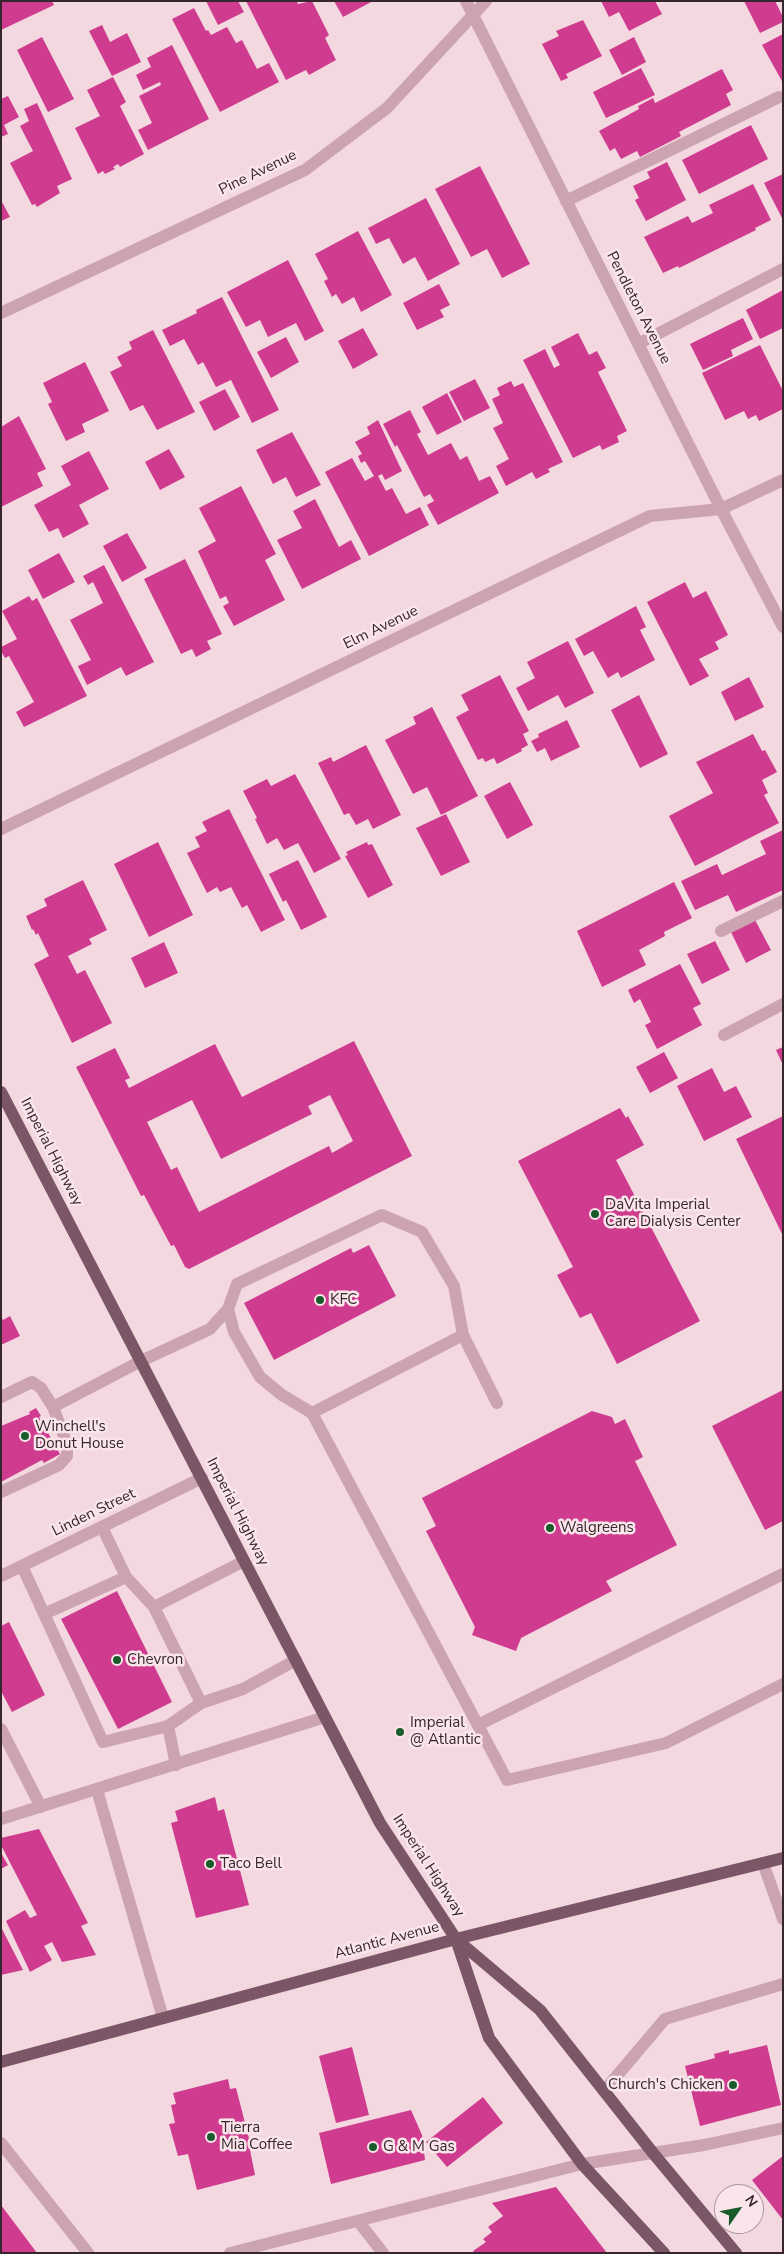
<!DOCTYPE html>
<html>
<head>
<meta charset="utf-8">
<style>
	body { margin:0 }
	#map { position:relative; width:784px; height:2254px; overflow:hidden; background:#f3d8e0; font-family:"Nunito Sans",sans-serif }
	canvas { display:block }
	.frame { position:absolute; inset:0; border:2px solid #36262e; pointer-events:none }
	.north { position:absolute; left:714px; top:2184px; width:50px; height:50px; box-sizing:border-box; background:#fae5eb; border:1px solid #ac999f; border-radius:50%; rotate:57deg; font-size:14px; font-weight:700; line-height:20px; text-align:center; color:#36262e }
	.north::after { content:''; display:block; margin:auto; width:18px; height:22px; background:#195b2a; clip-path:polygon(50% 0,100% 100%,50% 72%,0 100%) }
</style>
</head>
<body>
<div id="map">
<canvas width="784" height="2254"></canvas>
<div class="frame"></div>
<div class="north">N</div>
</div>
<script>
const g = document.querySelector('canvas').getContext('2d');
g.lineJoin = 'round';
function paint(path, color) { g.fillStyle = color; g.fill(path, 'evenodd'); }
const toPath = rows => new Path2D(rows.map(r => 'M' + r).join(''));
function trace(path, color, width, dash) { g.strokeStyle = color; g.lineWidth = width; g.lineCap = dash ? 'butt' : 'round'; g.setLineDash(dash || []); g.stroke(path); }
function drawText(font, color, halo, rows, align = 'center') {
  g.font = font + ' "Nunito Sans",sans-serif'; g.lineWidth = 5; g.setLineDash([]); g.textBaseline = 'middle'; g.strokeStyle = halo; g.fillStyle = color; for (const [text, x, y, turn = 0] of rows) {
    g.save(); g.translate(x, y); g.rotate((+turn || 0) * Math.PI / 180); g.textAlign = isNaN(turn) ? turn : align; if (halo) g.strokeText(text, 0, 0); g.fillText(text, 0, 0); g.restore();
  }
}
paint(toPath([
	[1,1,52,1,54,5,1,30],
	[206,1,238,1,244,12,218,25],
	[246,1,297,1,298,4,312,1,329,35,325,38,336,60,309,75,306,70,286,80],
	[334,1,373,1,343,17],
	[601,1,655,1,662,14,629,31,619,12,609,17],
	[744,1,775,1,783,17,783,22,760,33],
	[194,8,206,31,208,30,211,35,227,27,236,43,242,40,257,69,269,63,279,82,220,112,172,19],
	[583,20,602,56,566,74,568,78,561,81,542,44,559,36,556,31],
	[102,25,110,42,127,33,141,62,112,76,89,31],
	[783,34,783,83,762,45],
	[42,37,74,99,48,112,17,50],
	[634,37,646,62,622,75,609,50],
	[172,45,209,119,148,150,138,130,152,123,139,96,161,85,160,82,143,90,136,75,151,67,147,58],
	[641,68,655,95,606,118,593,92],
	[722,69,733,90,726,94,731,105,679,132,681,136,640,157,637,151,621,159,615,148,610,151,599,131,639,109,638,106,653,98,655,103],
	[113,77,126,102,120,106,144,154,120,167,118,164,113,167,115,169,105,174,103,171,98,174,75,128,100,116,87,90],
	[8,96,19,117,4,125,8,134,1,137,1,99],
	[37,103,72,179,57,186,60,193,37,207,35,204,32,205,10,163,33,151,20,126,29,121,24,109],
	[751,125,768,159,699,194,682,160],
	[667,162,686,200,646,221,635,200,639,198,633,186,650,178,647,172],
	[480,166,530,264,502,278,487,249,471,257,435,189],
	[783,174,783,220,764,183],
	[753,184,771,220,755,228,756,230,679,268,678,266,663,273,644,237,688,216,692,223,713,213,709,205],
	[426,198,460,264,428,281,415,257,403,264,389,238,376,244,368,228],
	[1,200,10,217,1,221],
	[358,231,392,295,361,312,354,297,342,304,336,294,332,297,324,281,328,279,315,254],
	[288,260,324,331,305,341,296,323,268,337,260,320,246,327,227,292],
	[439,284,450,305,440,310,444,317,417,330,403,303],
	[783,290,783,328,760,339,746,310],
	[222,297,279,410,252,423,231,380,216,387,203,362,198,365,184,339,170,346,162,330,197,313,196,310],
	[743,318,753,339,731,350,733,356,703,370,690,344],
	[363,328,378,355,353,369,338,341],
	[153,330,195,412,157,430,143,405,130,411,110,372,122,366,117,357,132,349,129,342],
	[578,333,589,355,597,351,606,368,598,372,627,431,617,436,619,442,602,450,600,445,573,458,523,360,545,349,554,368,560,365,551,347],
	[286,337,299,362,271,378,257,352],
	[760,345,783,391,783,409,759,421,756,415,748,419,744,411,725,420,702,373],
	[85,362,109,411,82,424,85,432,66,441,48,404,52,402,43,383],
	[475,379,490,408,464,421,449,392],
	[511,381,514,387,523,383,563,462,548,469,550,472,536,479,532,472,506,486,496,466,509,459,493,428,503,423,492,399,500,395,497,388],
	[225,389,240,417,214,431,199,402],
	[447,393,462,422,437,435,422,407],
	[410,410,421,432,417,434,428,455,451,443,460,460,467,456,479,481,490,476,499,493,438,525,427,505,434,501,430,494,424,497,397,445,395,447,383,424],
	[19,416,46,469,37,473,43,486,1,507,1,427],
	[378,420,402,471,385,480,382,474,378,476,386,491,392,488,406,514,420,507,429,525,369,556,325,472,352,458,365,481,374,476,365,461,361,463,358,456,362,454,355,442,370,434,367,427],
	[292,432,321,485,296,497,286,477,273,484,256,450],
	[169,449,185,477,160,490,145,462],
	[89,451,109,489,79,505,89,524,63,538,58,528,49,532,34,505,71,485,61,466],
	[241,486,276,554,265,560,285,600,234,626,223,606,229,603,226,596,220,599,198,551,216,541,199,508],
	[315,499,339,547,351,540,361,559,302,589,277,540,302,528,293,511],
	[127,533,147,568,122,582,103,546],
	[59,553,75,582,43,599,28,570],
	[185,559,222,634,207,641,211,649,196,657,192,649,181,654,144,579],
	[104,565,154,662,126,676,121,667,87,685,78,666,91,660,70,620,103,603,93,582,88,585,83,576],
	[685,582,693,598,706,591,728,635,715,642,719,649,699,659,709,676,690,686,647,602],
	[29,596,32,601,37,598,87,696,24,727,16,712,34,702,9,656,5,658,1,651,1,647,17,639,2,611],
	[636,606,646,627,640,630,655,660,621,678,618,672,608,678,593,651,584,656,575,639],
	[568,641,594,693,565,708,558,695,528,711,516,688,535,678,527,662],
	[500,675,529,731,523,734,528,745,521,749,522,751,497,764,494,758,485,762,483,758,478,760,456,717,469,710,461,695],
	[749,677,764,707,735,721,721,692],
	[639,695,668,754,640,768,611,710],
	[432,707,478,796,441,815,427,787,413,794,385,740,416,724,413,717],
	[567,720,580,747,551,761,545,748,537,752,531,741,539,737,538,734],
	[753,734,762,751,765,750,777,772,762,780,768,793,764,795,779,823,695,866,669,816,713,793,696,762],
	[366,745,401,815,373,829,368,819,356,825,349,813,344,815,318,763,331,757,333,762],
	[295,774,341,859,314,873,298,843,284,850,277,838,267,844,255,819,257,818,243,791,267,779,271,786],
	[510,782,533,825,507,839,484,796],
	[229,809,285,920,261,932,247,905,242,908,231,887,220,892,217,887,207,893,187,853,200,847,195,837,207,831,202,822],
	[446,814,470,862,441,876,416,828],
	[783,830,783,890,736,912,728,895,695,910,681,881,717,864,722,875,766,854,760,841],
	[158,842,193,915,149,937,114,864],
	[367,842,368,845,372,844,393,885,368,898,345,856,348,855,346,852],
	[298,860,327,917,301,930,286,900,283,902,269,874],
	[83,880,107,930,89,939,92,944,68,956,77,974,85,970,112,1023,72,1043,34,964,49,956,38,933,36,935,33,929,32,930,26,916,47,906,44,899],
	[674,882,692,918,664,932,665,936,639,950,646,965,602,987,577,931],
	[755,920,771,950,746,963,731,932],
	[715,941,730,970,702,984,687,954],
	[164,942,178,973,145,988,131,958],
	[680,964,701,1004,693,1008,702,1025,657,1049,645,1025,651,1022,640,999,634,1003,628,990],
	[354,1041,412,1156,189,1269,185,1267,174,1245,171,1246,144,1195,141,1196,76,1067,115,1048,130,1078,125,1080,129,1088,215,1044,242,1097],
	[330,1095,353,1141,332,1153,329,1146,199,1212,177,1167,171,1170,147,1122,192,1100,221,1159,312,1114,308,1106],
	[783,1047,783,1065,776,1050],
	[664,1052,678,1078,650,1093,636,1067],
	[712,1068,724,1092,736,1086,752,1117,704,1141,677,1086],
	[620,1108,626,1118,628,1116,644,1145,616,1160,700,1321,617,1364,591,1313,580,1318,557,1275,573,1267,518,1161],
	[783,1116,783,1236,736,1139],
	[369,1245,396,1296,274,1360,244,1303,351,1248,353,1253],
	[10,1316,20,1336,1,1345,1,1317,3,1320],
	[783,1390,783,1521,765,1530,712,1426],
	[36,1408,41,1416,39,1417,60,1454,44,1463,42,1460,1,1482,1,1426,30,1414,29,1412],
	[592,1411,612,1417,615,1424,625,1419,643,1457,635,1461,677,1545,606,1581,612,1591,521,1638,516,1651,472,1635,475,1627,426,1531,436,1526,422,1498],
	[117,1591,172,1702,118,1729,61,1619],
	[9,1622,45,1695,12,1712,1,1691,1,1626],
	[215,1797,218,1811,224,1809,249,1905,196,1918,171,1823,178,1821,175,1811],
	[39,1829,88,1923,81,1926,96,1955,62,1962,52,1942,44,1946,52,1960,30,1972,6,1921,25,1910,30,1918,37,1915,1,1845,1,1838],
	[1,1853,8,1865,1,1869],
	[1,1927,23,1970,1,1975],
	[767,2045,781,2105,700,2126,685,2066,715,2058,714,2054,729,2050,729,2054],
	[352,2047,369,2115,336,2123,319,2056],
	[228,2079,230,2089,236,2088,252,2150,250,2150,255,2175,197,2190,188,2154,178,2156,169,2124,175,2123,171,2105,176,2104,173,2093],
	[483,2097,503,2123,447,2167,426,2142],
	[411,2110,422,2135,425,2160,331,2184,319,2133],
	[783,2156,783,2220,752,2180],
	[556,2187,607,2253,475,2253,473,2251,486,2242,483,2239,492,2232,488,2227,503,2216,492,2203],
	[1,2205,37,2253,1,2253]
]), '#cf3b8e');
trace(toPath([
	[466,1,721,509,783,627],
	[566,201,779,97],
	[1,313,305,170,387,108,486,1],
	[638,344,783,269],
	[1,829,650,516,721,509,783,480],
	[721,931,783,901],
	[724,1035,783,1004],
	[1,1397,32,1382,41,1388,53,1407],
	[497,1403,463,1335,312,1413,507,1780,666,1743,783,1684],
	[312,1413,282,1395,260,1377,234,1332,228,1309,237,1284,382,1215,422,1232,454,1286,463,1335],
	[1,1492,59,1465,67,1456,67,1444,53,1407,141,1361,210,1329,228,1309],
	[102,1527,126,1577,154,1607],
	[244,1561,154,1607,201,1703,243,1689,296,1660],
	[22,1566,103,1742,168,1726,176,1765],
	[1,1576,202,1478],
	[44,1614,126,1577],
	[478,1725,783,1574],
	[168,1726,201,1703],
	[1,1729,41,1807],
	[97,1790,163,2018],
	[1,1819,325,1717],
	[763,1863,783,1919],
	[604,2091,665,2019,783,1984],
	[1,2143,88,2253],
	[358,2221,383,2253],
	[230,2253,582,2164,704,2145,783,2128]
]), '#cca4b1', 12);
trace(toPath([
	[1,1092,380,1823,456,1939,489,2038,582,2164,664,2253],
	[456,1939,540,2010,653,2153,736,2253],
	[1,2062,456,1939,783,1858]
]), '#7a5666', 12);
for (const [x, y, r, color] of [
	[595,1214,5,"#195b2a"],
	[320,1300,5,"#195b2a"],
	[25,1436,5,"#195b2a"],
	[550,1528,5,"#195b2a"],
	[117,1660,5,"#195b2a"],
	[400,1732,5,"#195b2a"],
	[210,1864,5,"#195b2a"],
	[733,2085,5,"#195b2a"],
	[211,2137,5,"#195b2a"],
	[373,2147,5,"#195b2a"]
]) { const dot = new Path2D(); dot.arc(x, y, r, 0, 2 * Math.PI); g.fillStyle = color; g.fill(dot); trace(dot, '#fae5eb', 2); }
drawText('15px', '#36262e', '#fae5eb', [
	["Pine Avenue",258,173,-26],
	["Pendleton Avenue",638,308,63],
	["Elm Avenue",381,628,-26],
	["Imperial Highway",51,1152,63],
	["Imperial Highway",237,1512,63],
	["Linden Street",94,1513,-26],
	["Imperial Highway",428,1866,57],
	["Atlantic Avenue",387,1941,-15]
]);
drawText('15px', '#36262e', '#fae5eb', [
	["DaVita Imperial",605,1205],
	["Care Dialysis Center",605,1222],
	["KFC",330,1300],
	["Winchell's",35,1427],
	["Donut House",35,1444],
	["Walgreens",560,1528],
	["Chevron",127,1660],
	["Imperial",410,1723],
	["@ Atlantic",410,1740],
	["Taco Bell",220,1864],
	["Church's Chicken",723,2085,"right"],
	["Tierra",221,2128],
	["Mia Coffee",221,2145],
	["G & M Gas",383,2147]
], 'left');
</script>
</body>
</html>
